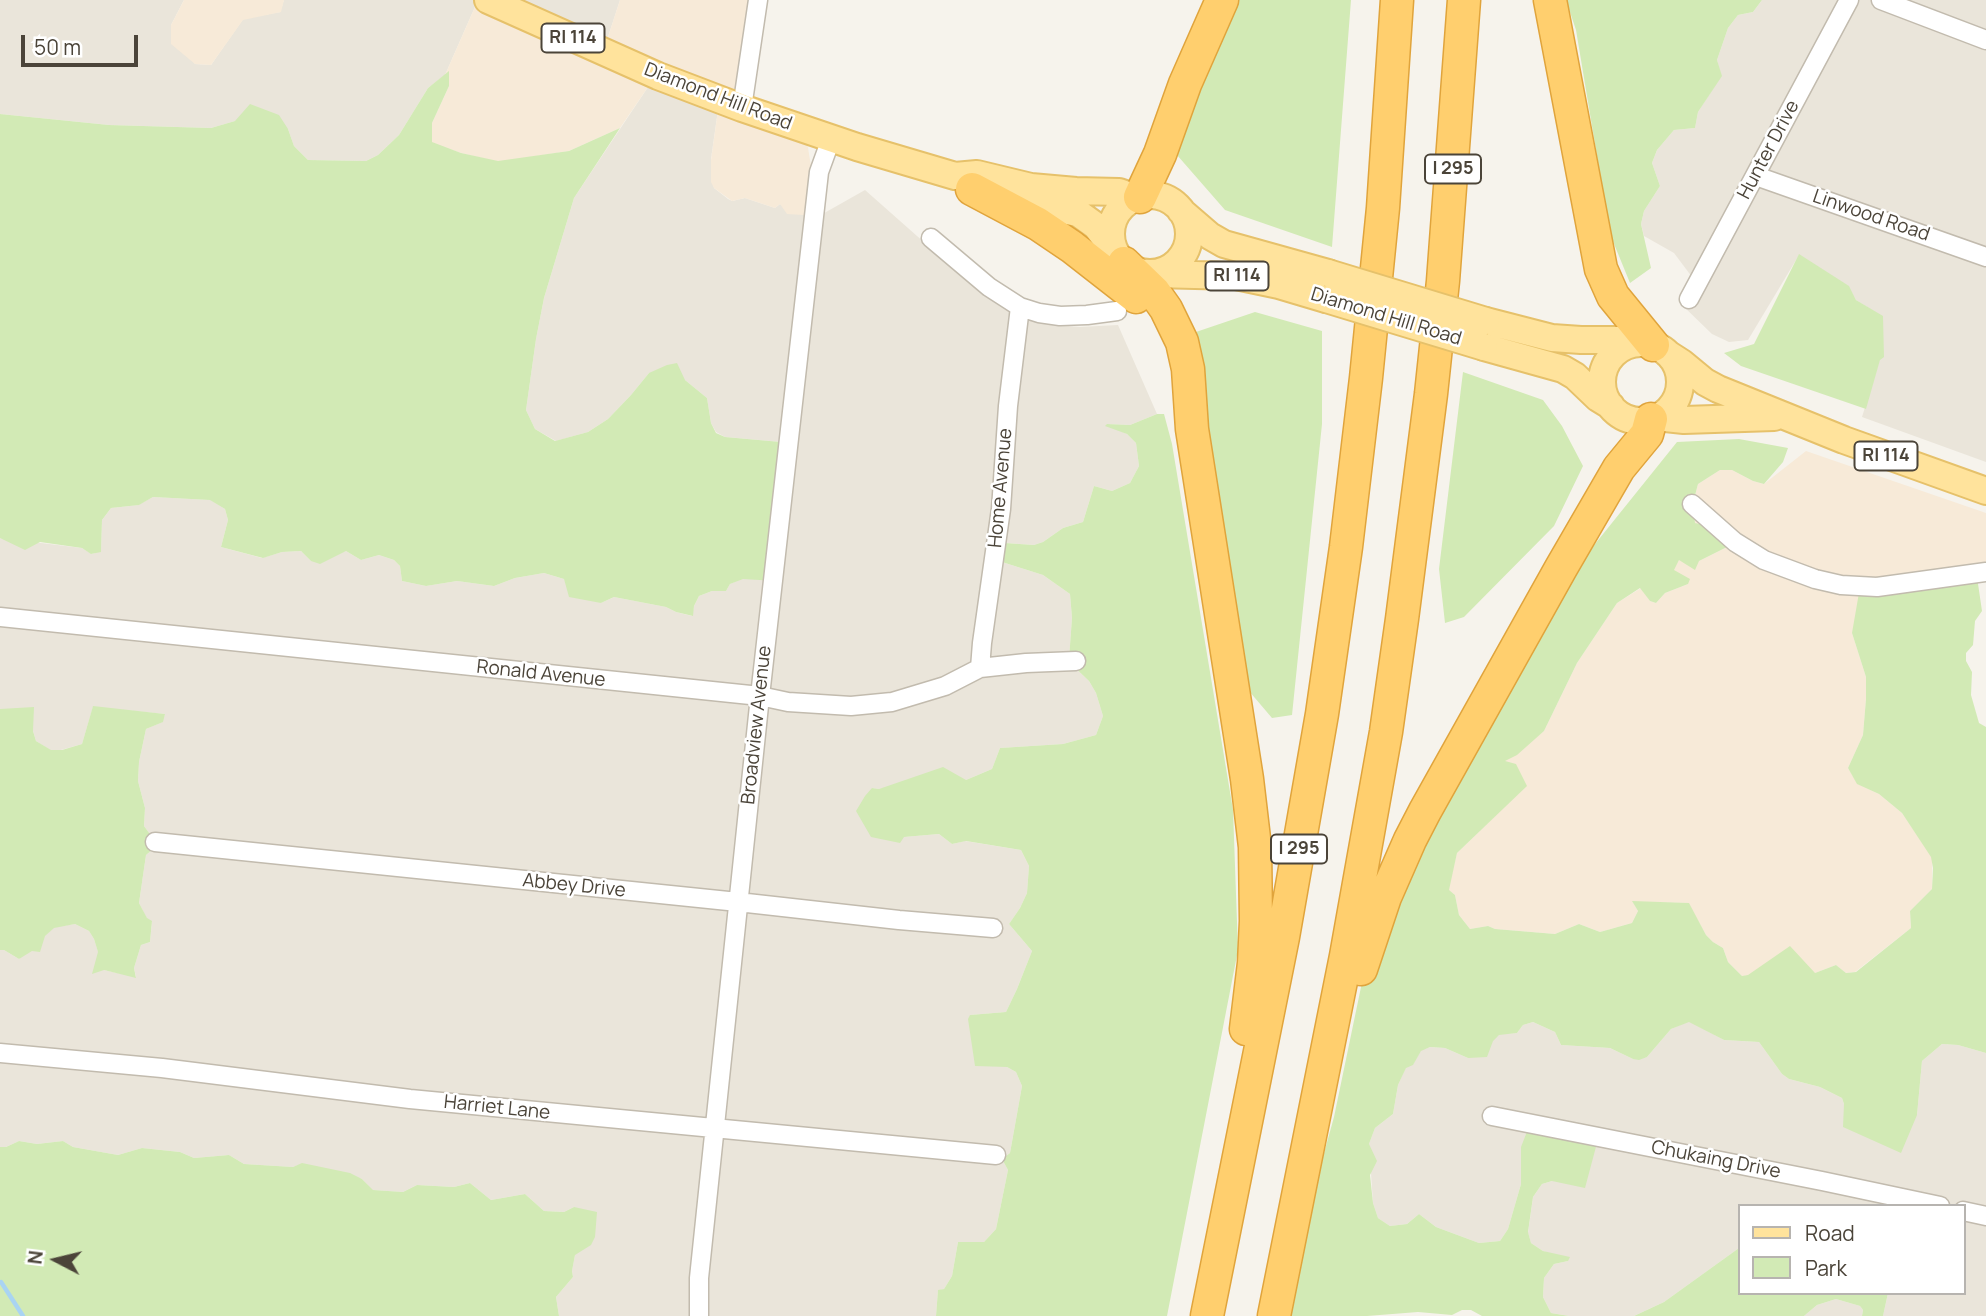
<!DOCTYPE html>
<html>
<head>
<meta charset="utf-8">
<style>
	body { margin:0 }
	#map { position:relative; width:1986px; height:1316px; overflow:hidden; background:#f6f3ec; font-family:Manrope,sans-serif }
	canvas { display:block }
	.legend { position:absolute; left:1738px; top:1204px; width:228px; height:91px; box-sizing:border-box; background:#fff; border:2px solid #b7b4b0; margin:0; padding:9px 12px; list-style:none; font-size:21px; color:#4b4439 }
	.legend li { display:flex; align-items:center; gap:14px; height:35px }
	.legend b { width:35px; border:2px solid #b7b4b0 }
	.north { position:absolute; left:21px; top:1225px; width:70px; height:70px; -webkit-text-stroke:5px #fff; paint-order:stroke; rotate:277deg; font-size:19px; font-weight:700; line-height:28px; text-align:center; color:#4b4439 }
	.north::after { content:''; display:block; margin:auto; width:24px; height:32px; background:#4b4439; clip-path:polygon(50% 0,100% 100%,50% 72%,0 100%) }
	.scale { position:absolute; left:21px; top:35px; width:117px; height:32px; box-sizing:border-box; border:4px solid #4b4439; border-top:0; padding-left:9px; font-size:21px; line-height:24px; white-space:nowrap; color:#4b4439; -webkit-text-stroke:5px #fff; paint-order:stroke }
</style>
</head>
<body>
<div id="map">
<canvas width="1986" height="1316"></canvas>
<ul class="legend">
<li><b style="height:9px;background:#ffe39c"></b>Road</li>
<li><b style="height:19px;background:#d2eab5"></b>Park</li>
</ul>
<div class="north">N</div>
<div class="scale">50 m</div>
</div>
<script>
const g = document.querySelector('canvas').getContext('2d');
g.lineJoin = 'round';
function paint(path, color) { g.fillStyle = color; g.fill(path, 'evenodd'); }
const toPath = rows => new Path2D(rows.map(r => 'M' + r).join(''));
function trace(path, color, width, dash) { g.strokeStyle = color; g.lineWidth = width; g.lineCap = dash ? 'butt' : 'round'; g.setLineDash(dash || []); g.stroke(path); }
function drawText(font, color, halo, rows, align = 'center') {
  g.font = font + ' Manrope,sans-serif'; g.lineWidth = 5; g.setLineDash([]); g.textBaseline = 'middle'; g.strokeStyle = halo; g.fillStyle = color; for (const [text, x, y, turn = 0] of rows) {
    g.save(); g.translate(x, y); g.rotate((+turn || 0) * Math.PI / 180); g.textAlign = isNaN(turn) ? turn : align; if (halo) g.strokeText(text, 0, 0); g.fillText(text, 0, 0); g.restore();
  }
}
paint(toPath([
	[0,0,184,0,171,25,195,64,211,65,243,19,280,12,284,0,478,0,445,75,428,88,399,135,378,155,366,161,308,160,294,146,288,129,235,121,211,128,109,125,0,114],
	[490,0,620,0,605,46],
	[1762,0,1986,0,1986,462,1862,417,1880,359,1881,316,1856,300,1848,286,1799,255,1748,340,1729,342,1712,334,1681,304,1698,285,1674,253,1644,236,1641,224,1644,211,1660,186,1652,163,1657,150,1674,130,1695,128,1698,112,1721,76,1717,60,1728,28,1738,15,1753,12],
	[655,73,719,103,711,159,714,188,728,199,732,201,745,198,775,208,780,204,819,216,865,190,943,259,1008,311,1045,324,1080,327,1118,325,1157,414,1130,425,1107,424,1127,434,1136,443,1139,466,1130,483,1112,491,1094,486,1083,522,1063,528,1043,542,1034,545,1006,543,1002,562,1043,575,1070,594,1072,618,1069,660,1070,663,1089,681,1096,693,1103,716,1096,735,1063,744,1000,748,992,769,966,780,879,789,872,788,904,837,939,834,952,844,965,841,1021,850,1029,866,1027,893,1020,908,1009,924,1032,951,1017,989,1006,1012,970,1015,1007,1067,1016,1072,1022,1086,1010,1153,1002,1159,1008,1170,996,1229,984,1242,958,1242,952,1276,944,1289,938,1291,936,1316,559,1316,556,1297,573,1277,572,1271,575,1255,574,1207,564,1212,544,1211,525,1194,491,1200,470,1183,454,1187,417,1185,403,1192,372,1190,362,1179,302,1164,293,1167,244,1164,229,1155,194,1158,180,1152,142,1148,118,1155,73,1147,63,1141,37,1144,19,1141,6,1147,0,1147,0,950,4,950,19,959,54,927,75,924,89,931,94,939,104,970,136,977,134,968,141,945,150,942,152,922,147,919,139,903,146,855,158,845,144,826,145,808,138,781,139,762,146,729,162,722,165,714,93,707,82,744,61,750,50,750,36,741,33,731,0,709,0,538,82,548,92,554,101,551,102,520,111,508,138,505,153,497,211,500,225,509,228,520,221,547,262,558,282,552,301,551,311,561,346,551,361,560,379,555,394,560,400,566,402,581,426,586,457,581,494,586,515,578,544,573,564,579,601,603,614,597,666,607,676,612,692,616,694,606,699,596,712,591,726,591,730,584,743,578,777,581,792,443,725,437,716,432,711,423,707,398,685,380,649,373,631,395,608,419,588,432,556,441,535,429,526,410,536,339,544,298,574,198,648,87],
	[1689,1021,1724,1040,1759,1042,1782,1074,1789,1079,1820,1087,1842,1098,1844,1104,1917,1115,1922,1061,1942,1044,1958,1045,1986,1053,1986,1316,1883,1316,1888,1293,1963,1293,1963,1206,1739,1206,1739,1248,1664,1302,1634,1316,1569,1316,1551,1313,1543,1297,1544,1278,1554,1264,1568,1261,1543,1251,1531,1243,1528,1233,1533,1197,1542,1184,1552,1181,1521,1147,1521,1184,1508,1229,1500,1241,1479,1243,1436,1227,1419,1214,1407,1224,1390,1226,1378,1218,1373,1203,1369,1144,1375,1128,1393,1114,1398,1085,1406,1067,1413,1064,1421,1050,1430,1047,1445,1048,1468,1058,1500,1034,1517,1033,1523,1025,1533,1022,1555,1032,1561,1045,1610,1048,1633,1059,1647,1057,1671,1029],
	[1836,1299,1860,1306,1863,1310,1862,1316,1804,1316,1817,1305]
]), '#eae5da');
paint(toPath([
	[184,0,284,0,281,12,243,20,211,65,195,64,171,44,171,25],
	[478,0,605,46,620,0,762,0,749,110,805,129,819,216,787,214,780,204,775,208,745,198,732,201,714,188,711,182,711,160,719,103,655,74,648,87,620,128,569,151,498,162,461,153,432,143,432,123,449,86,448,72,445,75],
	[1806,451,1986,513,1986,572,1852,633,1866,677,1866,699,1863,735,1848,768,1858,784,1879,794,1902,813,1932,857,1932,889,1910,911,1911,928,1855,972,1846,973,1836,965,1815,973,1742,976,1728,962,1723,948,1713,942,1706,935,1688,903,1633,902,1638,911,1632,923,1600,932,1579,924,1555,934,1495,929,1488,926,1470,929,1459,915,1455,895,1448,890,1457,853,1526,786,1504,761,1544,731,1577,663,1617,603,1641,588,1650,601,1656,603,1665,593,1688,584,1673,570,1679,560,1699,561,1729,546,1695,523,1693,503,1698,484,1720,470,1732,470,1753,481,1764,484]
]), '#f7ead8');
paint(toPath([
	[1239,0,1351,0,1332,247,1225,210,1177,155,1209,65],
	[1566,0,1762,0,1753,12,1738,15,1728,28,1717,60,1722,76,1698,112,1695,128,1674,130,1657,150,1652,163,1660,186,1644,211,1641,224,1651,268,1630,283,1610,234,1576,30],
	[449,71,449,86,432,123,432,142,461,153,498,161,569,151,620,128,574,198,544,298,536,339,526,410,535,429,555,441,588,432,608,419,631,395,649,373,667,365,677,363,685,380,707,398,711,423,716,433,725,437,792,443,776,581,743,579,730,584,726,591,712,591,699,596,694,606,693,616,676,612,666,607,614,597,601,603,569,597,564,579,544,573,515,578,494,586,457,581,426,586,402,581,400,566,394,560,379,555,361,560,346,551,320,564,311,561,301,551,282,552,263,558,221,547,228,520,225,509,210,500,153,497,139,505,111,508,102,520,101,552,91,554,82,548,40,542,25,550,0,538,0,114,109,125,211,128,235,121,250,104,279,115,288,129,294,146,308,160,366,161,378,155,399,135,428,88],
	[1799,254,1849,286,1856,300,1883,316,1884,357,1880,360,1866,409,1741,366,1724,353,1754,344],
	[1255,312,1322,331,1322,424,1292,715,1272,718,1249,691,1193,333],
	[1463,372,1543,400,1562,426,1583,466,1554,526,1464,617,1445,623,1439,569],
	[1157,414,1164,414,1172,444,1233,810,1238,950,1167,1316,936,1316,938,1290,944,1289,952,1276,958,1242,984,1242,996,1229,1008,1170,1002,1159,1010,1153,1022,1086,1016,1072,1007,1067,975,1066,968,1019,970,1015,1006,1012,1017,989,1032,951,1009,924,1020,908,1027,893,1029,866,1021,850,966,841,952,844,939,834,904,837,900,843,871,837,856,811,865,796,872,788,879,789,943,767,966,780,992,769,1000,748,1063,744,1096,735,1103,716,1096,693,1089,681,1070,663,1069,659,1072,618,1070,594,1043,575,1002,562,1005,543,1034,545,1043,542,1063,528,1083,522,1094,486,1112,491,1130,483,1139,466,1136,443,1127,434,1105,426,1107,424,1130,425],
	[1739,439,1788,448,1783,462,1764,484,1753,481,1732,470,1720,470,1698,484,1693,503,1695,523,1714,527,1729,546,1699,561,1695,570,1679,560,1674,570,1690,579,1688,584,1665,593,1656,603,1650,601,1640,588,1617,603,1577,663,1544,731,1517,755,1505,761,1516,764,1527,786,1457,853,1449,890,1455,895,1459,915,1470,929,1488,926,1495,929,1555,934,1579,924,1600,932,1632,923,1638,911,1632,901,1689,903,1706,935,1713,942,1723,948,1728,962,1742,976,1748,975,1790,946,1815,973,1836,965,1846,973,1856,972,1911,928,1910,911,1932,889,1933,868,1931,857,1902,813,1879,794,1857,784,1848,768,1863,735,1866,699,1866,677,1852,633,1860,587,1977,577,1982,611,1975,621,1973,645,1966,653,1966,661,1972,672,1971,695,1979,723,1986,727,1986,1053,1958,1045,1942,1044,1922,1061,1917,1115,1901,1153,1843,1127,1844,1104,1842,1098,1820,1087,1789,1079,1782,1074,1759,1042,1724,1040,1689,1022,1671,1029,1647,1057,1639,1060,1633,1059,1610,1048,1561,1045,1555,1032,1533,1022,1523,1025,1517,1033,1499,1035,1493,1041,1487,1057,1468,1058,1445,1048,1430,1047,1421,1051,1413,1065,1406,1068,1398,1085,1393,1114,1375,1128,1369,1144,1377,1161,1370,1175,1373,1203,1378,1218,1390,1226,1407,1224,1419,1214,1436,1227,1479,1243,1500,1241,1508,1229,1521,1184,1521,1147,1528,1129,1597,1143,1585,1188,1552,1181,1542,1184,1533,1197,1528,1232,1531,1243,1543,1251,1570,1257,1568,1261,1554,1264,1544,1278,1543,1297,1551,1313,1569,1316,1482,1316,1471,1310,1462,1310,1452,1315,1418,1312,1367,1316,1279,1316,1334,1117,1366,963,1383,913,1418,862,1454,785,1587,554,1677,442],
	[93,706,165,714,163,722,146,729,139,762,138,781,145,808,144,826,158,845,146,855,139,903,147,918,152,921,150,942,141,945,134,968,136,978,104,970,92,974,98,952,94,939,89,931,75,924,54,928,45,936,40,952,32,951,19,959,4,950,0,950,0,709,34,707,33,731,36,741,51,750,62,750,82,744],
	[19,1141,37,1144,63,1141,73,1147,118,1155,142,1148,180,1152,194,1158,229,1155,244,1164,293,1167,302,1163,350,1173,362,1179,373,1190,403,1192,417,1185,454,1187,470,1183,491,1200,525,1194,544,1211,564,1212,574,1207,597,1212,595,1237,591,1245,575,1255,572,1271,573,1277,556,1297,559,1316,0,1316,0,1147,6,1147],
	[1739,1248,1739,1293,1888,1293,1883,1316,1862,1316,1863,1310,1860,1306,1836,1299,1817,1305,1804,1316,1634,1316,1664,1302]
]), '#d2eab5');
trace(toPath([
	[1,1282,23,1316]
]), '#a9d4f2', 4.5);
const minor = toPath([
	[1881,0,1986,40],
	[742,108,758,0],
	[1756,176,1986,257],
	[931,238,989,287,1020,307,1039,313,1060,316,1087,315,1117,311],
	[1689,299,1849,0],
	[1692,504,1735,542,1764,560,1815,579,1841,585,1877,587,1986,572],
	[0,617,760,696,788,702,851,706,892,702,945,686,980,668,1026,663,1076,661],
	[980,668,982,643,1001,509,1008,406,1020,307],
	[155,842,738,902,899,920,993,928],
	[0,1053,162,1068,410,1099,996,1155],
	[1492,1116,1822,1181,1940,1206],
	[1963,1211,1986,1216],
	[699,1316,699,1278,760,696,819,172,831,139]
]);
const primary = toPath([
	[488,0,658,76,742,108,857,147,955,176,977,174,1031,187,1076,191,1119,192,1136,198],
	'1111 234a39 39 0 1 1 78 0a39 39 0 1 1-78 0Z',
	[1030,204,1078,213,1096,226,1114,250],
	[1181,211,1210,236,1224,244,1328,273],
	[1154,274,1236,276,1279,285,1326,299],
	[1486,321,1552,338,1581,340,1618,340,1636,343],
	'1602 382a39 39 0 1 1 78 0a39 39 0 1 1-78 0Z',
	[1484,347,1563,369,1575,376,1598,398,1611,406],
	[1668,354,1682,363,1705,382,1718,389,1844,440,1986,491],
	[1656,417,1684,420,1774,417]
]);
const motorway = toPath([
	[1550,0,1601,269,1613,296,1653,345],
	[972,189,1038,224,1072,247,1136,297],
	[1140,197,1160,154,1185,84,1222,0],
	[1124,263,1154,292,1166,309,1182,342,1188,369,1192,429,1247,779,1255,847,1256,921,1254,963,1246,1029],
	[1361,969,1385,897,1410,840,1425,811,1561,568,1619,468,1647,434,1651,419],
	[1207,1316,1283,937,1322,714,1346,547,1366,378,1383,208,1397,0],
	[1274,1316,1346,956,1386,732,1402,619,1431,394,1443,281,1464,0]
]);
trace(minor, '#c2bbae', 21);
trace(primary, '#e6c16a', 30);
trace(motorway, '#e0a43c', 35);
trace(minor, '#fff', 18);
trace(primary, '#ffe39c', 26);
trace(motorway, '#ffcf6e', 32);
const primaryBridge = toPath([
	[1328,273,1486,321],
	[1326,299,1484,347]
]);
trace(primaryBridge, '#e6c16a', 30, []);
trace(primaryBridge, '#ffe39c', 26);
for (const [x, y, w] of [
	[573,38,63],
	[1453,169,56],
	[1237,276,63],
	[1886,456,63],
	[1299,849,56]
]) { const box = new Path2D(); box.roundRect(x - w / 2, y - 14.5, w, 29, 5); g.fillStyle = '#fff'; g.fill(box); trace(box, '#4b4439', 2); }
drawText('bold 18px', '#4b4439', null, [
	["RI 114",573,38],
	["I 295",1453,169],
	["RI 114",1237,276],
	["RI 114",1886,456],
	["I 295",1299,849]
]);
drawText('19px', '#4b4439', '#fff', [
	["Diamond Hill Road",718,97,21],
	["Hunter Drive",1769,150,-62],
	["Linwood Road",1871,216,19],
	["Diamond Hill Road",1386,317,17],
	["Home Avenue",1001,488,-85],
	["Ronald Avenue",541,674,6],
	["Broadview Avenue",757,725,-84],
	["Abbey Drive",574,886,6],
	["Harriet Lane",497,1108,6],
	["Chukaing Drive",1716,1160,11]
]);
</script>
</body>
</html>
